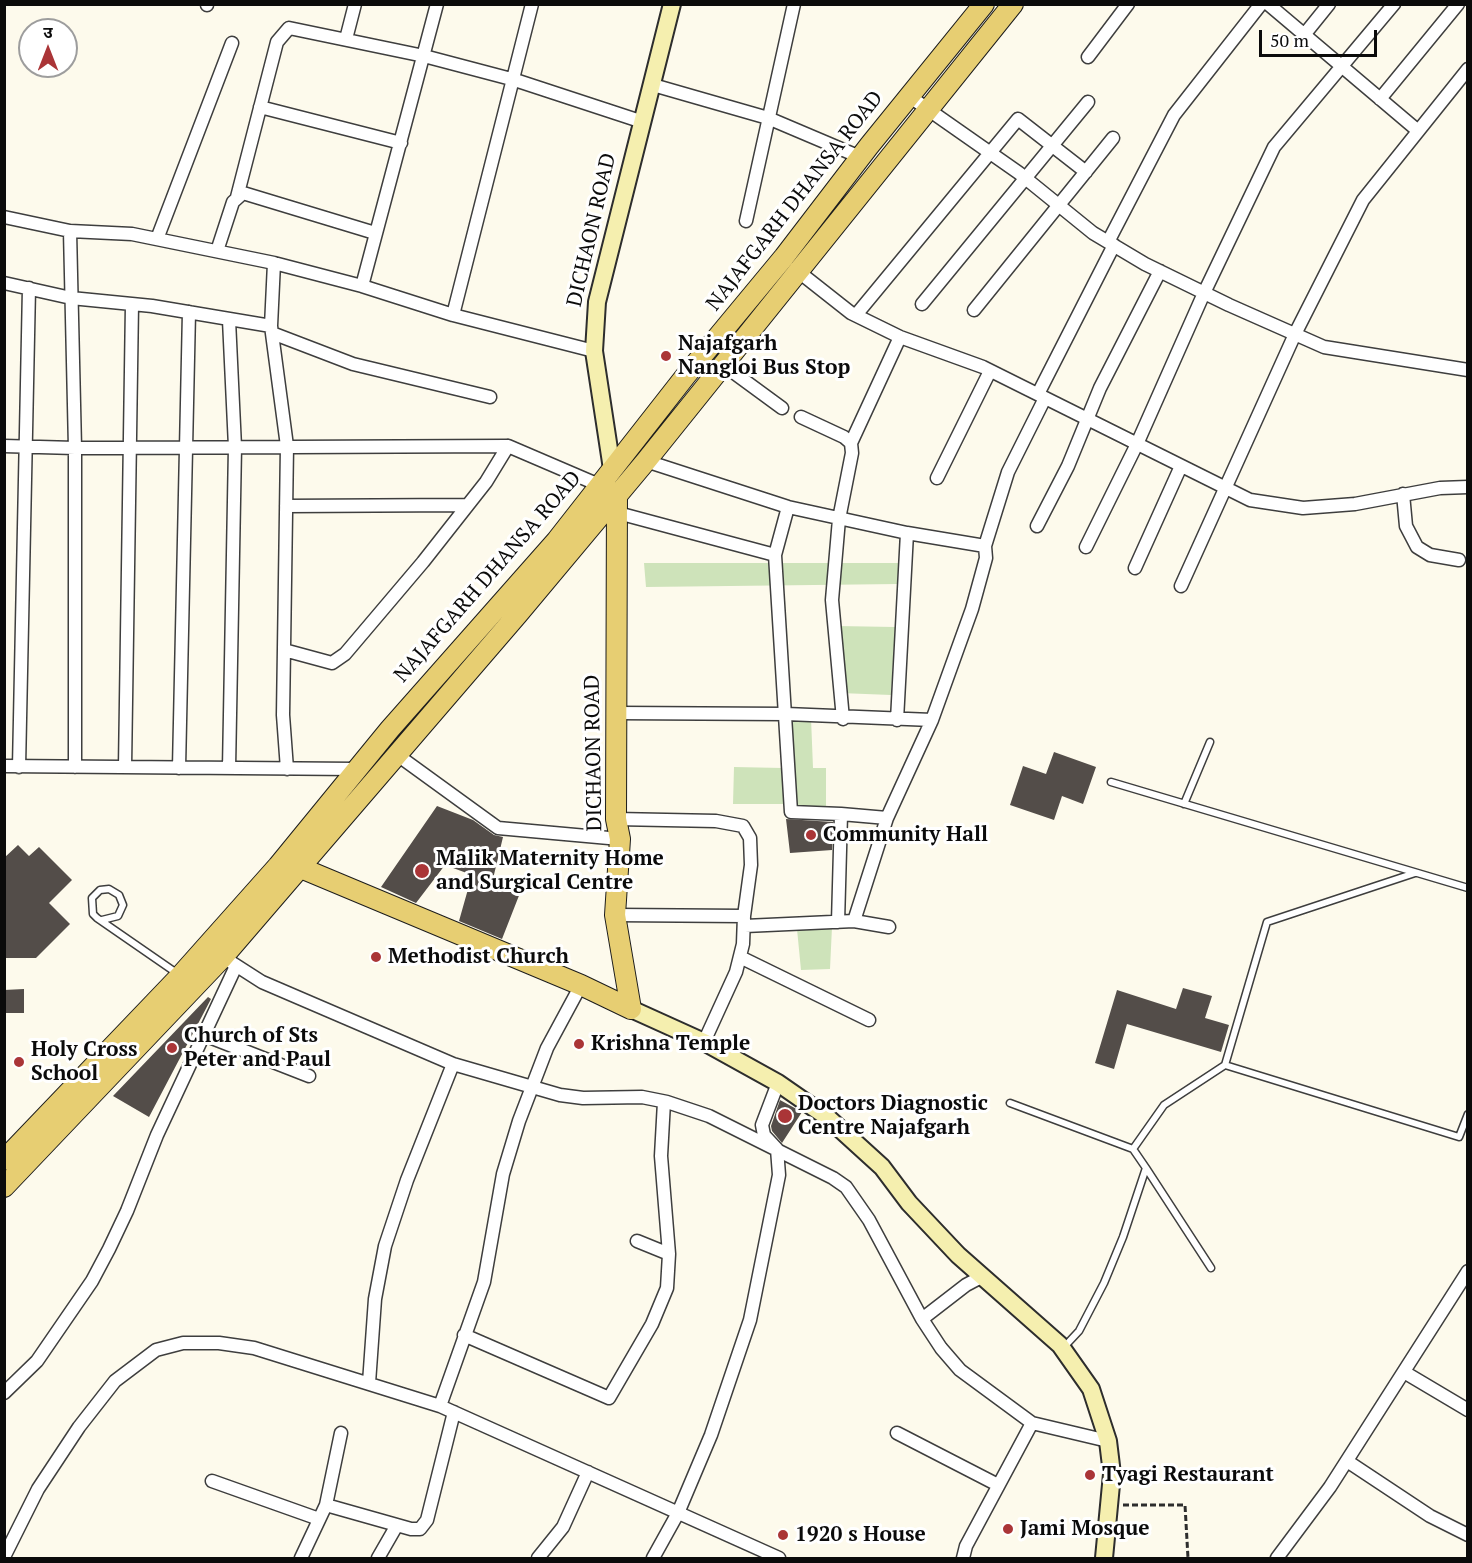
<!DOCTYPE html>
<html>
<head>
<meta charset="utf-8">
<style>
	body { margin:0 }
	#map { position:relative; width:1472px; height:1563px; overflow:hidden; background:#fdfaec; font-family:"PT Serif","Noto Sans Devanagari",serif }
	canvas { display:block }
	.frame { position:absolute; inset:0; border:6px solid #0b0b0b; pointer-events:none }
	.north { position:absolute; left:18px; top:18px; width:60px; height:60px; box-sizing:border-box; background:#fff; border:2px solid #9d9d9d; border-radius:50%; rotate:0deg; font-size:16px; font-weight:700; line-height:24px; text-align:center; color:#0b0b0b }
	.north::after { content:''; display:block; margin:auto; width:21px; height:27px; background:#aa3537; clip-path:polygon(50% 0,100% 100%,50% 72%,0 100%) }
	.scale { position:absolute; left:1259px; top:30px; width:118px; height:27px; box-sizing:border-box; border:3px solid #0b0b0b; border-top:0; padding-left:8px; font-size:18px; line-height:21px; white-space:nowrap; color:#0b0b0b; -webkit-text-stroke:4px #fff; paint-order:stroke }
</style>
</head>
<body>
<div id="map">
<canvas width="1472" height="1563"></canvas>
<div class="frame"></div>
<div class="north">उ</div>
<div class="scale">50 m</div>
</div>
<script>
const g = document.querySelector('canvas').getContext('2d');
g.lineJoin = 'round';
function paint(path, color) { g.fillStyle = color; g.fill(path, 'evenodd'); }
const toPath = rows => new Path2D(rows.map(r => 'M' + r).join(''));
function trace(path, color, width, dash) { g.strokeStyle = color; g.lineWidth = width; g.lineCap = dash ? 'butt' : 'round'; g.setLineDash(dash || []); g.stroke(path); }
function drawText(font, color, halo, rows, align = 'center') {
  g.font = font + ' "PT Serif",serif'; g.lineWidth = 6; g.setLineDash([]); g.textBaseline = 'middle'; g.strokeStyle = halo; g.fillStyle = color; for (const [text, x, y, turn = 0] of rows) {
    g.save(); g.translate(x, y); g.rotate((+turn || 0) * Math.PI / 180); g.textAlign = isNaN(turn) ? turn : align; if (halo) g.strokeText(text, 0, 0); g.fillText(text, 0, 0); g.restore();
  }
}
paint(toPath([
	[644,563,898,563,898,584,646,587],
	[837,626,895,627,891,695,840,693],
	[811,718,813,768,826,768,826,809,797,806,791,719],
	[734,767,783,768,783,804,733,804],
	[832,927,830,969,801,970,797,929]
]), '#cee3ba');
paint(toPath([
	[1054,752,1096,767,1083,804,1062,796,1054,820,1010,805,1023,766,1046,774],
	[437,806,473,820,494,835,503,837,492,883,520,893,502,939,459,921,472,875,445,865,416,903,381,887],
	[786,819,833,822,832,850,790,853],
	[18,845,29,856,39,847,72,880,49,903,70,924,36,958,4,958,4,858],
	[1183,988,1212,996,1205,1018,1229,1025,1221,1052,1127,1024,1114,1069,1095,1063,1117,990,1176,1009],
	[24,989,24,1013,4,1013,4,990],
	[208,997,211,999,149,1117,113,1096],
	[780,1100,802,1112,782,1143,772,1131,771,1126]
]), '#534d49');
const lane = toPath([
	[1111,782,1468,888],
	[1184,804,1210,742],
	[102,920,118,916,123,905,119,895,109,889,100,890,92,898,93,914,97,918,178,974],
	[1225,1065,1459,1137,1468,1114],
	[1010,1103,1133,1149],
	[1146,1168,1211,1268],
	[1065,1346,1079,1331,1104,1283,1123,1237,1146,1168,1133,1149,1164,1105,1225,1065,1267,922,1415,873]
]);
const street = toPath([
	[1268,4,1417,130],
	[207,5,207,4],
	[1304,35,1329,4],
	[346,39,355,4],
	[1088,57,1128,4],
	[653,85,768,118,860,157],
	[909,96,1019,173,1093,233,1145,264,1229,305,1324,347,1468,370],
	[1380,99,1458,4],
	[260,107,401,143],
	[237,197,277,42,289,28,424,56,515,80,643,122],
	[4,217,70,231,132,234,274,263,362,286,453,315,594,351],
	[746,221,794,4],
	[70,231,75,448,75,767],
	[157,239,232,43],
	[1108,242,1174,115,1261,4],
	[217,251,233,202,243,193,375,233],
	[274,263,271,326,287,446,283,715,287,769],
	[799,272,851,313,900,337,983,367,1250,500,1303,508,1355,504,1440,488,1468,487],
	[4,283,71,298,152,306,271,326],
	[362,286,437,4],
	[922,304,1088,102],
	[974,310,1113,138],
	[453,315,532,4],
	[856,315,1018,119,1086,172],
	[272,333,353,364,490,397],
	[722,364,782,408],
	[1038,394,1114,245],
	[801,417,844,437,851,443,852,453,839,519,832,600,843,719],
	[851,443,900,337],
	[4,446,75,448,508,446,599,485],
	[646,461,788,507,907,533,985,546,986,558,972,609,932,720,887,818,854,921],
	[937,478,990,371],
	[1403,494,1406,526,1417,547,1430,555,1459,560],
	[286,506,465,505],
	[788,507,775,555,791,812,841,814],
	[618,513,775,555],
	[1037,526,1068,466,1100,388,1160,271],
	[985,546,1008,472,1045,398],
	[1086,547,1137,444,1204,293,1274,147,1394,4],
	[1135,568,1181,466],
	[1181,586,1295,334,1363,200,1468,69],
	[284,650,332,663,345,654,423,562,486,482,508,446],
	[617,713,786,714,932,720],
	[897,720,907,533],
	[396,754,498,828,620,839],
	[4,766,356,769],
	[19,767,29,288],
	[125,767,132,304],
	[179,768,189,312],
	[229,768,235,447,229,320],
	[616,819,716,821,743,826,750,838,751,865,744,916],
	[615,915,744,916,743,944,736,972,704,1042],
	[838,922,841,814,887,818],
	[745,926,854,921,889,927],
	[223,957,262,982,453,1064,560,1095,583,1098,642,1097,667,1102,709,1116,833,1178,846,1187,869,1220,922,1319,941,1348,960,1370,1032,1423],
	[740,957,869,1020],
	[204,1035,309,1076],
	[664,1102,661,1156,669,1254],
	[922,1319,966,1285,983,1276],
	[464,1335,609,1398,652,1324,667,1288,669,1254,637,1241],
	[1404,1372,1468,1410],
	[369,1383,375,1299,385,1246,407,1180,453,1064],
	[4,1393,37,1361,92,1281,109,1249,127,1211,157,1135,236,966],
	[440,1406,484,1282,503,1174,519,1121,547,1048,581,985],
	[897,1433,998,1485],
	[1347,1461,1430,1516,1468,1535],
	[212,1481,319,1519],
	[326,1505,341,1433],
	[4,1557,38,1489,79,1427,115,1381,156,1350,183,1343,219,1343,254,1348,440,1406,779,1558],
	[301,1558,326,1505,411,1529,420,1529,427,1520,454,1412],
	[378,1558,397,1525],
	[538,1558,563,1527,588,1472],
	[653,1558,678,1513,711,1435,750,1320,779,1175,777,1149,764,1135,762,1125,778,1083],
	[963,1558,966,1546,1032,1423,1108,1441],
	[1277,1558,1330,1487,1468,1271]
]);
const secondary = toPath([
	[612,469,594,351,597,302,672,4],
	[631,1009,704,1042,778,1083,827,1117,882,1167,909,1203,958,1255,1060,1345,1091,1389,1108,1441,1112,1474,1104,1558]
]);
const primary = toPath([
	[617,492,616,819,620,839,615,915,631,1009],
	[289,863,581,985,631,1009],
	[4,1160,181,975,278,866,390,729,557,540,687,374,784,257,869,146,984,4],
	[4,1187,223,957,518,614,646,461,1013,4]
]);
trace(lane, '#3e3e3e', 9);
trace(street, '#3e3e3e', 15);
trace(secondary, '#2d2d2d', 20);
trace(primary, '#1c1c1c', 22);
trace(toPath([
	[1123,1505,1185,1505,1188,1558]
]), '#2d2d2d', 3, [6, 3]);
trace(lane, '#fff', 6);
trace(street, '#fff', 12);
trace(secondary, '#f5efaf', 16);
trace(primary, '#e7ce72', 20);
for (const [x, y, r, color] of [
	[666,356,6,"#aa3537"],
	[811,835,6,"#aa3537"],
	[422,871,8,"#aa3537"],
	[376,957,6,"#aa3537"],
	[579,1044,6,"#aa3537"],
	[172,1048,6,"#aa3537"],
	[19,1062,6,"#aa3537"],
	[785,1116,8,"#aa3537"],
	[1090,1475,6,"#aa3537"],
	[1008,1529,6,"#aa3537"],
	[783,1535,6,"#aa3537"]
]) { const dot = new Path2D(); dot.arc(x, y, r, 0, 2 * Math.PI); g.fillStyle = color; g.fill(dot); trace(dot, '#fff', 2); }
drawText('21px', '#0b0b0b', '#fff', [
	["NAJAFGARH DHANSA ROAD",795,201,-52],
	["DICHAON ROAD",592,230,-77],
	["NAJAFGARH DHANSA ROAD",488,577,-49],
	["DICHAON ROAD",594,753,-91]
]);
drawText('bold 21px', '#0b0b0b', '#fff', [
	["Najafgarh",678,344],
	["Nangloi Bus Stop",678,368],
	["Community Hall",823,835],
	["Malik Maternity Home",436,859],
	["and Surgical Centre",436,883],
	["Methodist Church",388,957],
	["Church of Sts",184,1036],
	["Peter and Paul",184,1060],
	["Krishna Temple",591,1044],
	["Holy Cross",31,1050],
	["School",31,1074],
	["Doctors Diagnostic",798,1104],
	["Centre Najafgarh",798,1128],
	["Tyagi Restaurant",1102,1475],
	["Jami Mosque",1020,1529],
	["1920 s House",795,1535]
], 'left');
</script>
</body>
</html>
